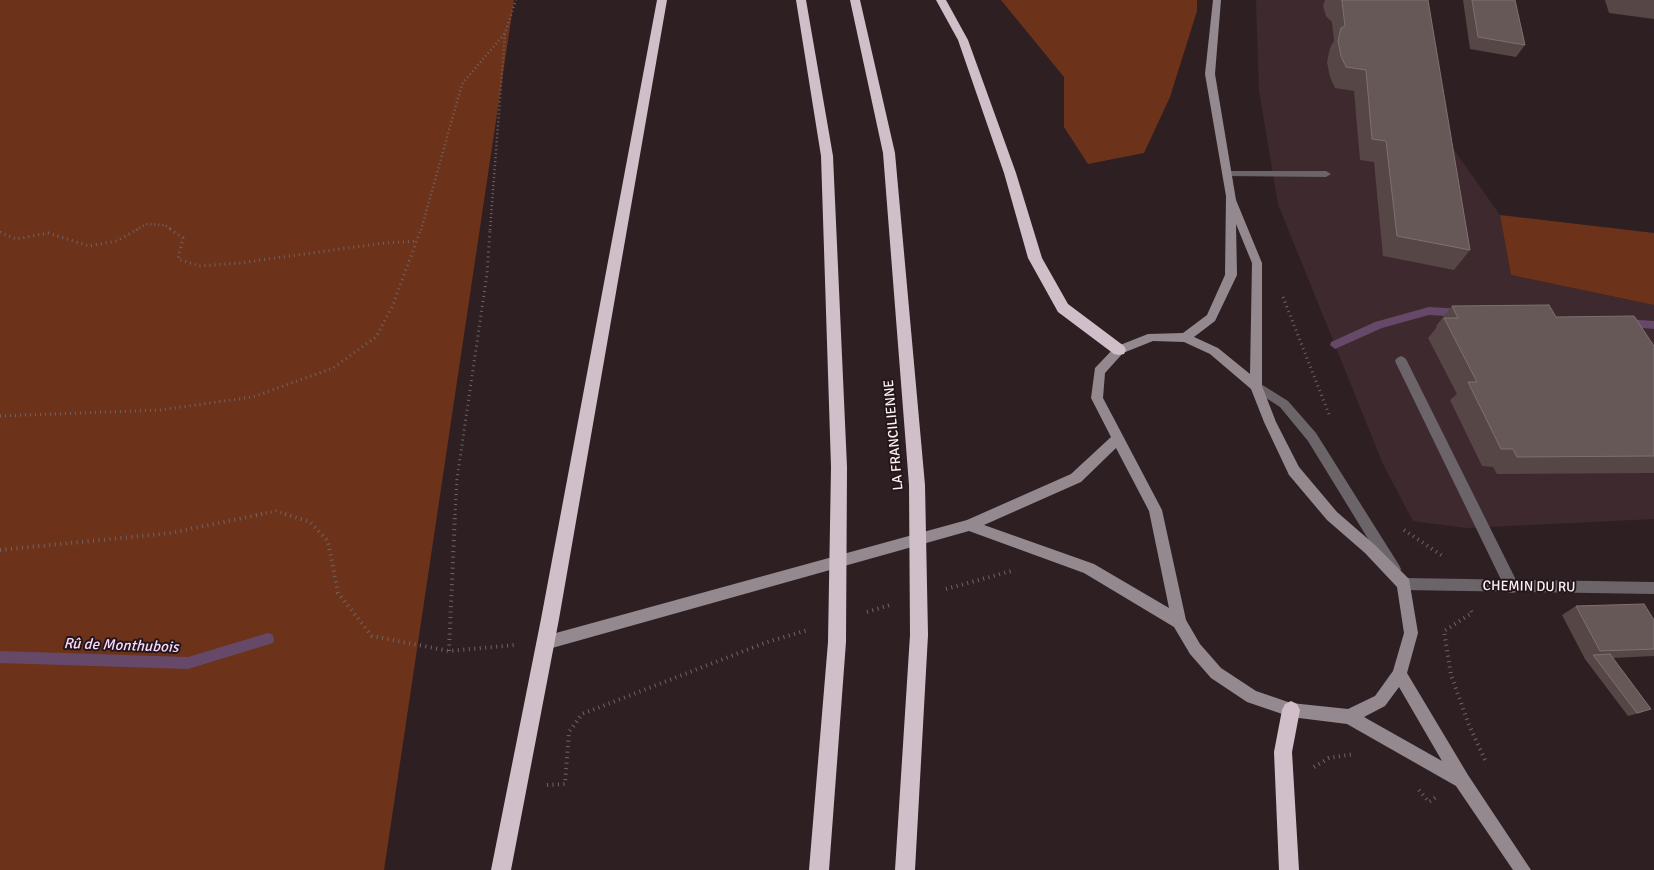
<!DOCTYPE html>
<html>
<head>
<meta charset="utf-8">
<style>
	body { margin:0 }
	canvas { display:block; background:#2e1f23 }
</style>
</head>
<body>
<canvas width="1654" height="870"></canvas>
<script>
const g = document.querySelector('canvas').getContext('2d');
g.lineJoin = 'round';
function paint(path, color) { g.fillStyle = color; g.fill(path, 'evenodd'); }
const toPath = rows => new Path2D(rows.map(r => 'M' + r).join(''));
function trace(path, color, width, dash) { g.strokeStyle = color; g.lineWidth = width; g.lineCap = dash ? 'butt' : 'round'; g.setLineDash(dash || []); g.stroke(path); }
function drawText(font, color, halo, rows, align = 'center') {
  g.font = font + ' Signika,sans-serif'; g.lineWidth = 4; g.setLineDash([]); g.textBaseline = 'middle'; g.strokeStyle = halo; g.fillStyle = color; for (const [text, x, y, turn = 0] of rows) {
    g.save(); g.translate(x, y); g.rotate((+turn || 0) * Math.PI / 180); g.textAlign = isNaN(turn) ? turn : align; if (halo) g.strokeText(text, 0, 0); g.fillText(text, 0, 0); g.restore();
  }
}
paint(toPath([
	[1256,0,1348,0,1500,215,1511,275,1654,305,1654,519,1466,528,1413,521,1383,464,1278,204,1259,91]
]), '#3e292e');
paint(toPath([
	[0,0,514,0,384,870,0,870],
	[1001,0,1197,0,1197,11,1170,97,1144,153,1088,164,1064,127,1064,77],
	[1500,215,1654,233,1654,305,1511,275]
]), '#6c331a');
paint(toPath([
	[1429,307,1463,309,1468,313,1463,317,1429,315,1382,328,1335,349,1330,345,1331,342,1375,322,1429,307],
	[1626,319,1654,321,1654,329,1622,326,1621,323,1626,319],
	[268,633,273,635,274,639,273,643,188,669,0,663,0,651,188,657,268,633]
]), '#664968');
trace(toPath([
	[136,230,146,224,165,225,172,230],
	[421,230,462,84,505,33],
	[490,230,505,33,516,0]
]), '#706366', 2.5, [1, 3]);
trace(toPath([
	[170,229,183,238,178,259,199,266,240,263,384,243,418,241],
	[0,232,16,239,48,233,89,246,117,241,138,229],
	[1283,297,1330,417],
	[0,416,160,410,253,397,333,368,376,337,392,307,421,229],
	[256,515,276,511,289,515],
	[455,515,457,479,487,274,490,229]
]), '#706366', 3, [1, 4]);
trace(toPath([
	[285,514,310,522,328,541,338,593,372,636,449,651,515,645],
	[1404,530,1444,557],
	[0,550,171,533,262,514],
	[946,589,1015,570],
	[1471,611,1472,613,1444,631,1451,675,1469,725,1485,760],
	[867,612,890,605],
	[449,651,455,514],
	[1314,767,1329,758,1354,754],
	[547,785,565,784,569,732,582,714,767,642,808,630],
	[1419,790,1429,802,1436,797]
]), '#706366', 4, [1, 4.5]);
paint(toPath([
	[1228,171,1326,171,1331,174,1326,177,1224,176,1223,174,1228,171],
	[1401,356,1405,358,1407,361,1517,582,1519,587,1517,592,1512,593,1507,592,1395,361,1397,358,1401,356],
	[1256,381,1288,401,1316,433,1399,565,1401,569,1399,573,1394,575,1389,573,1308,441,1280,407,1252,389,1250,386,1252,383,1256,381]
]), '#6b6468');
paint(toPath([
	[1404,578,1654,582,1654,594,1404,590,1399,589,1397,584,1399,579,1404,578]
]), '#6b6468');
paint(toPath([
	[1213,0,1221,0,1215,74,1236,200,1262,263,1262,386,1276,422,1299,467,1337,512,1375,545,1409,579,1418,633,1407,673,1468,775,1531,870,1513,870,1456,786,1347,724,1291,717,1247,702,1211,678,1190,654,1174,627,1084,573,969,531,545,650,540,648,538,643,540,638,545,636,967,520,1071,474,1111,437,1091,398,1095,368,1115,347,1148,334,1183,333,1207,315,1225,275,1226,196,1205,74,1213,0],
	[1236,224,1252,263,1250,374,1218,348,1194,337,1215,321,1237,275,1236,224],
	[1153,341,1184,342,1210,354,1251,389,1264,422,1289,475,1327,520,1365,553,1397,587,1404,633,1393,671,1375,696,1348,709,1291,703,1256,691,1221,668,1200,644,1186,620,1162,510,1103,398,1105,373,1123,353,1153,341],
	[1116,448,1149,511,1169,608,1094,564,984,525,1081,482,1116,448],
	[1399,687,1442,761,1364,717,1385,706,1399,687]
]), '#94898f');
paint(toPath([
	[657,0,667,0,559,619,511,870,491,870,541,619,657,0],
	[796,0,806,0,833,156,847,467,846,642,829,870,809,870,828,642,831,467,821,156,796,0],
	[850,0,860,0,895,153,925,485,928,635,915,870,895,870,910,635,909,485,883,153,850,0],
	[936,0,946,0,968,40,1016,173,1042,258,1068,304,1124,346,1126,350,1124,354,1119,355,1114,354,1058,312,1028,258,1004,173,958,40,936,0],
	[1291,701,1297,704,1300,710,1292,752,1299,870,1279,870,1274,752,1282,710,1285,704,1291,701]
]), '#d0bfc8');
paint(toPath([
	[1325,0,1428,0,1470,250,1454,270,1383,256,1374,162,1360,160,1354,91,1335,88,1330,77,1327,62,1330,48,1334,41,1332,22,1326,16,1323,6],
	[1463,0,1515,0,1525,45,1516,57,1470,49],
	[1605,0,1654,0,1654,19,1609,13],
	[1452,306,1556,317,1654,346,1654,473,1497,474,1493,467,1482,466,1450,400,1457,394,1428,338,1437,327,1436,326],
	[1576,606,1654,620,1654,656,1612,658,1643,712,1628,716,1585,659,1562,615]
]), '#564645');
const building = toPath([
	[1342,0,1428,0,1470,250,1397,236,1386,141,1372,139,1366,70,1346,67,1341,56,1338,41,1341,28,1345,26,1342,1,1342,0],
	[1472,0,1515,0,1525,45,1478,37,1472,0],
	[1549,305,1556,317,1634,316,1654,346,1654,456,1517,457,1513,449,1501,449,1468,382,1477,382,1444,318,1458,318,1452,306,1549,305],
	[1644,604,1654,620,1654,649,1600,651,1576,606,1644,604],
	[1610,654,1651,709,1637,713,1593,655,1610,654]
]);
paint(building, '#675858');
trace(building, '#7f7070', 1);
drawText('14px', '#fcf2f4', '#24161a', [
	["LA FRANCILIENNE",894,435,-95],
	["CHEMIN DU RU",1529,587,1]
]);
drawText('italic 15px', '#f7d8fb', '#24161a', [
	["Rû de Monthubois",121,646,2]
]);
</script>
</body>
</html>
